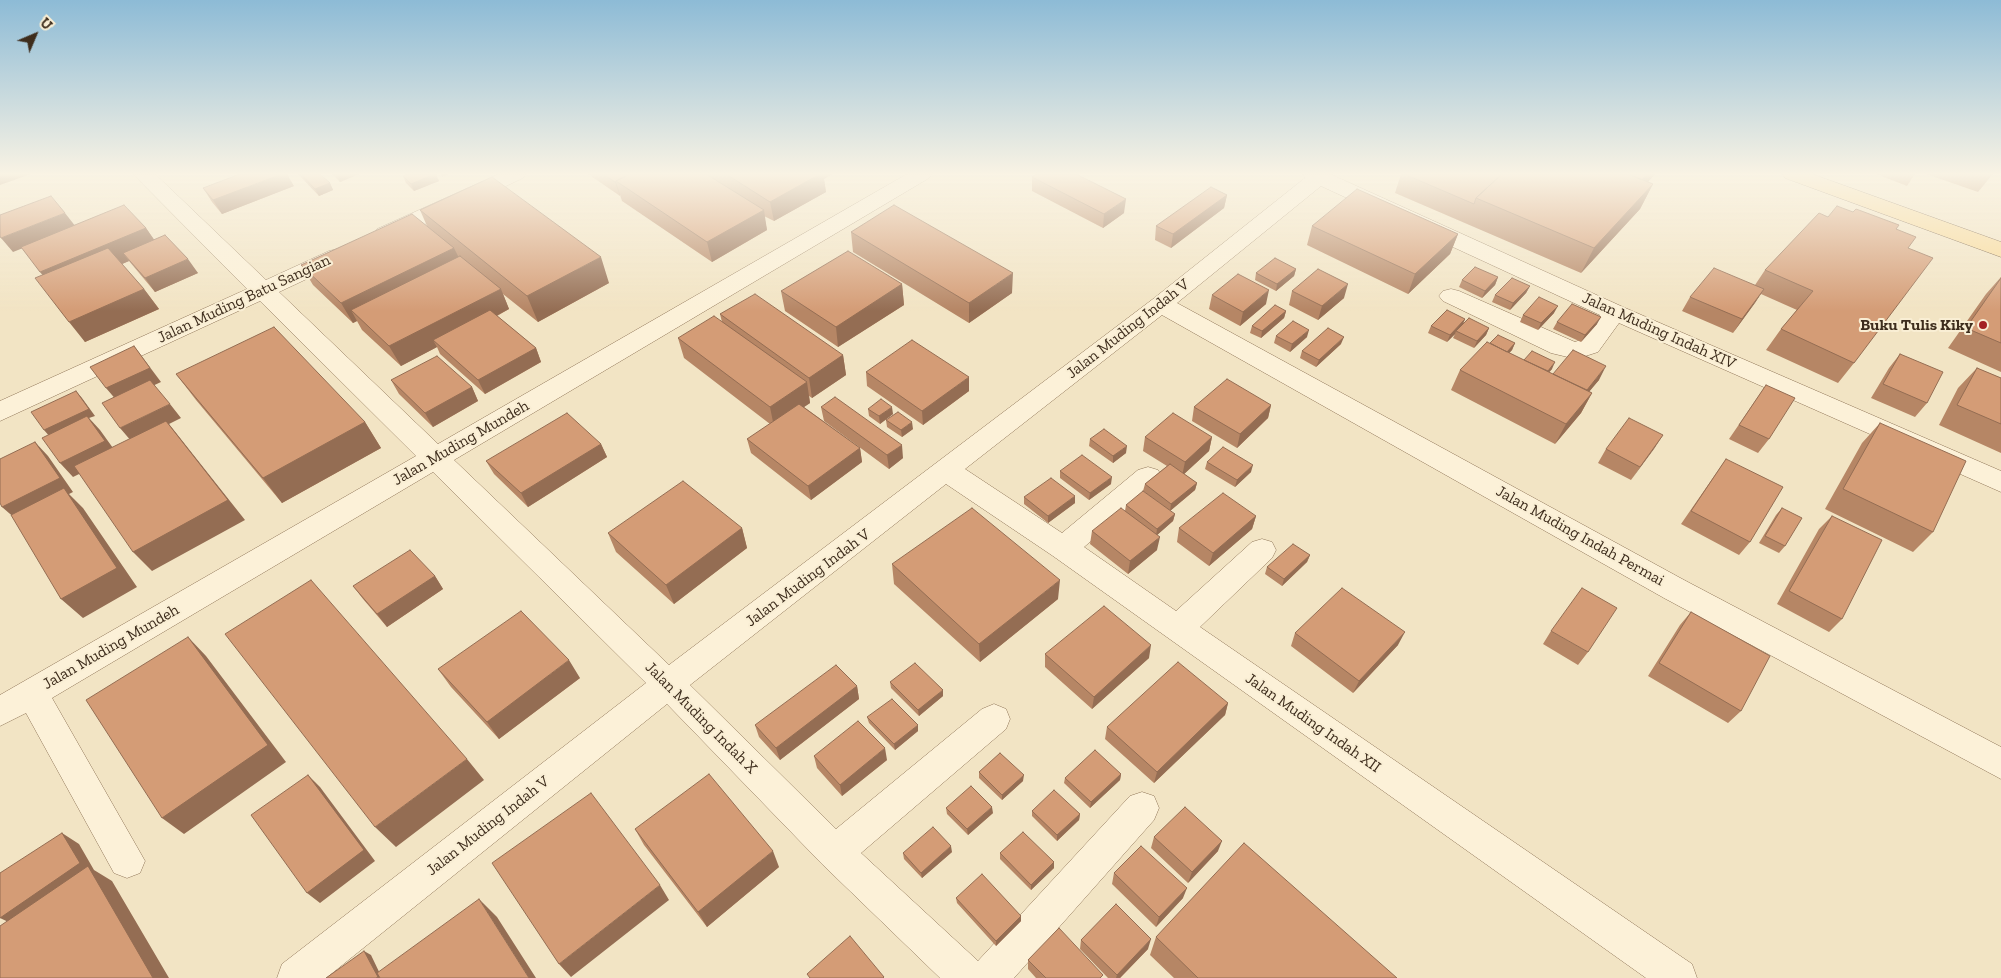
<!DOCTYPE html>
<html>
<head>
<meta charset="utf-8">
<style>
	body { margin:0 }
	#map { position:relative; width:2001px; height:978px; overflow:hidden; background:#f2e4c4; font-family:"Zilla Slab",serif }
	canvas { display:block }
	.north { position:absolute; left:10px; top:10px; width:50px; height:50px; -webkit-text-stroke:4px #f9eed4; paint-order:stroke; rotate:45deg; font-size:14px; font-weight:700; line-height:20px; text-align:center; color:#3e2d1d }
	.north::after { content:''; display:block; margin:auto; width:18px; height:22px; background:#3e2d1d; clip-path:polygon(50% 0,100% 100%,50% 72%,0 100%) }
</style>
</head>
<body>
<div id="map">
<canvas width="2001" height="978"></canvas>
<div class="north">U</div>
</div>
<script>
const g = document.querySelector('canvas').getContext('2d');
g.lineJoin = 'round';
const toPath = rows => new Path2D(rows.map(r => 'M' + r).join(''));
function trace(path, color, width, dash) { g.strokeStyle = color; g.lineWidth = width; g.lineCap = dash ? 'butt' : 'round'; g.setLineDash(dash || []); g.stroke(path); }
function paint(path, color) { g.fillStyle = color; g.fill(path, 'evenodd'); }
function drawText(font, color, halo, rows, align = 'center') {
  g.font = font + ' "Zilla Slab",serif'; g.lineWidth = 4; g.setLineDash([]); g.textBaseline = 'middle'; g.strokeStyle = halo; g.fillStyle = color; for (const [text, x, y, turn = 0] of rows) {
    g.save(); g.translate(x, y); g.rotate((+turn || 0) * Math.PI / 180); g.textAlign = isNaN(turn) ? turn : align; if (halo) g.strokeText(text, 0, 0); g.fillText(text, 0, 0); g.restore();
  }
}
const minor = toPath([
	[133,174,155,174,266,280,329,251,337,249,345,251,348,256,345,261,279,292,438,444,907,174,932,174,929,178,454,460,669,665,1153,299,1305,178,1303,174,1330,174,1623,307,2001,471,2001,492,1619,323,1598,352,1576,359,1551,353,1443,301,1439,296,1443,291,1451,289,1459,291,1575,342,1580,340,1600,315,1321,186,1177,303,1684,580,2001,747,2001,779,1664,598,1162,315,965,469,1062,533,1138,470,1148,467,1158,470,1162,477,1158,484,1084,547,1176,611,1252,542,1262,539,1272,542,1276,550,1272,558,1200,627,1692,964,1697,978,1646,978,1053,556,946,484,690,685,836,829,982,709,994,704,1006,709,1010,719,1006,729,861,853,978,961,1130,796,1142,792,1154,796,1159,808,1154,820,1014,978,940,978,822,864,667,704,326,978,277,978,282,964,646,683,433,472,52,698,145,861,140,873,127,878,114,873,26,713,0,726,0,695,416,456,260,301,0,421,0,401,247,289,133,174],
	[499,174,526,174,523,178,393,239,385,241,377,239,374,234,377,229,499,174]
]);
const major = toPath([
	[1782,174,1812,174,2001,242,2001,257,1785,178,1782,174]
]);
trace(minor, '#8f7558', 1);
trace(major, '#5d432c', 1);
paint(minor, '#fcf1d8');
paint(major, '#f9da98');
paint(toPath([
	[298,174,320,174,330,183,333,190,319,196],
	[332,174,359,174,340,182],
	[588,174,832,174,824,179,826,192,774,221,764,216,767,230,712,262,622,201,620,195,620,196],
	[1401,174,1655,174,1648,182,1653,184,1640,209,1581,273,1395,193],
	[1876,174,1915,174,1907,186],
	[1926,174,1993,174,1978,192],
	[403,176,439,181,414,191,406,183],
	[1032,177,1124,213,1103,228,1032,191],
	[294,186,222,214,212,202,203,188],
	[1227,195,1224,208,1171,248,1155,240,1156,226],
	[420,210,609,283,538,322,503,294,509,309,497,316,536,348,541,362,485,394,440,354,437,347,401,366,362,330,357,321,353,323,313,285,301,265,427,226],
	[1828,217,1896,229,1908,248,1854,363,1838,383,1766,350,1781,329,1797,310,1761,294,1733,333,1682,311,1690,297,1755,285,1765,270],
	[74,225,146,228,154,240,198,273,155,292,129,261,122,264,144,289,159,309,85,342,43,275,22,248,13,252],
	[1312,226,1458,234,1450,254,1408,294,1307,245],
	[851,232,1012,293,969,323,853,252],
	[1296,269,1294,276,1276,291,1255,280,1256,273],
	[1498,277,1495,285,1482,298,1459,287,1462,280],
	[2001,277,2001,372,1948,348,1986,294],
	[902,284,904,305,838,347,785,311,781,291],
	[1530,286,1526,293,1510,310,1492,302,1495,295],
	[1292,291,1344,298,1318,320,1289,305],
	[1212,295,1266,304,1240,326,1209,309],
	[1286,311,1284,318,1261,338,1250,333,1252,326],
	[1554,313,1538,330,1520,322,1523,315],
	[720,314,843,355,846,375,812,398,809,396,810,403,804,407,860,448,862,462,811,500,751,453,747,439,770,424,684,358,678,338,722,322],
	[1465,319,1463,324,1489,328,1486,335,1474,348,1453,338,1455,334,1447,342,1428,333,1431,326],
	[1557,322,1597,324,1581,342,1553,329],
	[1276,336,1307,337,1290,352,1274,343],
	[1515,343,1512,350,1509,353,1524,360,1552,369,1549,372,1553,374,1599,380,1589,391,1592,393,1581,413,1555,444,1451,390,1460,370,1490,344],
	[1341,344,1316,367,1300,358,1302,351],
	[1900,354,1927,403,1915,417,1871,398,1889,368],
	[1977,368,2001,378,2001,453,1939,425,1958,388],
	[866,372,969,391,923,425,867,386],
	[176,374,365,422,381,448,282,503,196,400],
	[391,380,472,387,478,401,433,427,399,394],
	[1766,385,1769,439,1758,453,1729,439],
	[1271,405,1268,418,1237,448,1192,421,1194,407],
	[821,407,903,458,889,469,824,421],
	[868,409,893,414,880,424,869,416],
	[886,420,913,429,902,437,887,427],
	[1880,423,1933,532,1913,552,1825,509,1862,443],
	[1663,435,1631,480,1598,463,1606,449],
	[1145,437,1212,437,1209,451,1184,474,1197,483,1195,490,1170,511,1143,491,1145,484,1167,466,1143,451],
	[1090,439,1126,453,1113,463,1089,446],
	[601,444,607,457,528,507,494,474,486,461],
	[1726,459,1750,542,1739,555,1681,524],
	[1207,462,1251,472,1235,487,1205,469],
	[1060,471,1111,484,1089,500,1060,478],
	[1024,497,1075,503,1048,523,1024,504],
	[1126,505,1175,514,1173,521,1157,535,1157,550,1128,574,1090,544,1092,531,1125,511],
	[1782,508,1785,546,1779,553,1759,543,1776,515],
	[1256,516,1252,529,1209,566,1177,542,1179,528],
	[1832,516,1842,619,1829,632,1777,604,1819,529],
	[742,528,747,548,674,604,616,552,608,533],
	[1310,555,1307,562,1282,586,1265,574,1267,567],
	[892,564,1058,599,980,662,894,584],
	[435,576,443,589,387,627,363,599,353,586],
	[1691,612,1741,711,1728,723,1648,676,1680,625],
	[1551,631,1588,652,1578,665,1543,644],
	[1295,633,1398,645,1353,693,1291,646],
	[1045,654,1149,658,1092,709,1045,667],
	[438,669,580,678,499,739,451,687],
	[890,682,943,696,919,716,891,688],
	[857,686,859,699,780,760,759,737,755,725],
	[1228,703,1225,715,1154,783,1105,739,1107,727],
	[867,717,918,731,895,750,869,723],
	[814,756,887,760,842,796,817,768],
	[979,772,1023,781,1002,800,979,778],
	[1121,774,1120,780,1090,808,1064,783,1065,778],
	[946,808,993,813,968,835,947,814],
	[1032,811,1080,814,1079,820,1057,841,1032,816],
	[635,829,779,867,707,927,644,845],
	[1154,837,1218,851,1188,883,1151,848],
	[952,852,922,878,904,859,903,853],
	[1000,853,1054,862,1054,868,1031,890,1000,859],
	[1114,873,1183,898,1156,927,1112,884],
	[956,898,1021,921,996,946,957,903],
	[1156,937,1397,978,1174,978,1150,955],
	[1081,940,1148,949,1120,978,1108,978,1080,949],
	[1028,960,1102,978,1036,978,1028,969]
]), '#b68665');
paint(toPath([
	[0,174,31,174,0,185],
	[282,174,287,174,294,186,222,214,213,200],
	[336,174,359,174,340,182],
	[435,174,436,174,439,181,414,191,411,184],
	[441,174,449,174,442,177],
	[818,174,832,174,824,179,826,192,774,221,770,202],
	[1647,174,1655,174,1628,204,1638,184],
	[615,182,616,182,620,195,620,196],
	[330,183,333,190,319,196,315,189],
	[1653,184,1640,209,1581,273,1594,248],
	[1227,195,1224,208,1171,248,1173,234],
	[1126,199,1124,213,1103,228,1104,214],
	[764,210,767,230,712,262,707,242],
	[65,213,76,227,13,252,1,238],
	[146,228,160,248,123,253,129,261,57,292,40,272],
	[1458,234,1450,254,1408,294,1415,274],
	[454,248,464,268,351,310,357,321,353,323,341,303],
	[601,257,609,283,538,322,527,296],
	[188,259,198,273,155,292,145,278],
	[1296,269,1294,276,1276,291,1277,284],
	[1013,273,1012,293,969,323,969,303],
	[1498,277,1495,285,1482,298,1485,291],
	[902,284,904,305,838,347,836,327],
	[1348,284,1344,298,1318,320,1322,306],
	[1530,286,1526,293,1510,310,1513,303],
	[144,289,159,309,85,342,69,322],
	[501,289,509,309,440,346,433,340,437,347,401,366,389,346],
	[1764,289,1755,303,1733,333,1742,319],
	[1269,290,1266,304,1240,326,1243,312],
	[1558,306,1554,313,1538,330,1541,323],
	[1286,311,1284,318,1261,338,1262,331],
	[1601,317,1597,324,1581,342,1585,335],
	[1465,319,1462,326,1456,331,1455,334,1447,342,1450,335],
	[1489,328,1486,335,1474,348,1477,341],
	[1309,330,1307,337,1290,352,1292,344],
	[1344,337,1341,344,1316,367,1319,360],
	[1515,343,1512,350,1501,362,1504,355],
	[134,346,161,382,118,402,106,388],
	[536,348,541,362,485,394,478,380],
	[843,355,846,375,812,398,809,378],
	[1555,362,1552,369,1538,385,1542,377],
	[1606,366,1599,380,1579,404,1587,390],
	[969,377,969,391,923,425,922,411],
	[807,382,810,403,774,427,770,407],
	[472,387,478,401,433,427,425,413],
	[76,391,82,398,95,416,89,418,100,430,118,455,73,477,60,463,50,437,44,430],
	[1592,393,1581,413,1555,444,1566,424],
	[170,404,181,418,169,424,245,520,152,571,133,552,132,442,120,428],
	[1271,405,1268,418,1237,448,1240,434],
	[892,407,893,414,880,424,879,416],
	[365,422,381,448,282,503,263,478],
	[912,422,913,429,902,437,901,430],
	[1663,435,1654,449,1631,480,1640,467],
	[1212,437,1209,451,1182,476,1185,462],
	[35,442,48,456,73,492,69,494,83,508,137,587,83,618,61,599,17,520,2,507],
	[601,444,607,457,528,507,521,493],
	[902,445,903,458,889,469,887,455],
	[1127,446,1126,453,1113,463,1113,456],
	[860,448,862,462,811,500,808,486],
	[1253,465,1251,472,1235,487,1237,480],
	[1112,477,1111,484,1089,500,1090,493],
	[1197,483,1195,490,1170,511,1171,504],
	[1075,496,1075,503,1048,523,1048,516],
	[1175,514,1173,521,1156,536,1157,529],
	[1256,516,1252,529,1209,566,1213,553],
	[742,528,747,548,674,604,666,585],
	[1160,537,1157,550,1128,574,1130,561],
	[1310,555,1307,562,1282,586,1284,579],
	[435,576,443,589,387,627,377,614],
	[1060,580,1058,599,980,662,979,644],
	[1405,632,1398,645,1353,693,1359,681],
	[188,637,206,656,286,762,184,834,162,818],
	[1151,645,1149,658,1092,709,1094,697],
	[569,660,580,678,499,739,487,722],
	[857,686,859,699,780,760,776,748],
	[943,690,943,696,919,716,918,710],
	[1228,703,1225,715,1154,783,1157,772],
	[918,725,918,731,895,750,894,744],
	[885,748,887,760,842,796,840,785],
	[467,759,484,780,396,847,375,827],
	[1121,774,1120,780,1090,808,1091,802],
	[308,775,320,787,375,861,320,903,307,893],
	[1024,775,1023,781,1002,800,1002,795],
	[992,807,993,813,968,835,967,829],
	[1080,814,1079,820,1057,841,1057,835],
	[62,833,79,844,94,870,112,881,169,978,153,978,19,927,0,918],
	[1222,841,1218,851,1188,883,1192,872],
	[951,846,952,852,922,878,921,873],
	[773,851,779,867,707,927,698,912],
	[1054,862,1054,868,1031,890,1031,885],
	[660,885,669,900,571,977,559,964],
	[1187,888,1183,898,1156,927,1159,917],
	[479,899,497,917,536,978,529,978],
	[1021,916,1021,921,996,946,996,941],
	[1151,939,1148,949,1120,978,1116,978,1117,975],
	[364,951,371,955,382,978,376,978]
]), '#946d53');
const building = toPath([
	[240,174,282,174,213,200,203,188,240,174],
	[301,174,320,174,330,183,315,189,301,174],
	[408,174,435,174,411,184,403,176,408,174],
	[603,174,630,174,616,181,617,181,615,182,603,174],
	[630,174,706,174,764,210,707,242,616,181,630,174],
	[726,174,820,174,770,202,726,174],
	[1037,174,1076,174,1126,199,1104,214,1032,177,1037,174],
	[1404,174,1502,174,1476,198,1474,204,1404,174],
	[1502,174,1628,174,1653,184,1594,248,1476,198,1502,174],
	[1628,174,1647,174,1642,180,1628,174],
	[492,177,601,257,527,296,420,210,492,177],
	[1211,187,1227,195,1173,234,1156,226,1211,187],
	[1357,189,1458,234,1415,274,1312,226,1357,189],
	[51,196,65,213,1,238,0,236,0,215,51,196],
	[124,205,146,228,40,272,21,247,124,205],
	[894,205,1013,273,969,303,851,232,894,205],
	[1837,206,1853,212,1856,209,1899,225,1896,229,1916,237,1908,248,1933,258,1854,363,1781,329,1813,291,1765,270,1819,213,1828,217,1837,206],
	[412,214,454,248,341,303,301,265,412,214],
	[165,235,188,259,145,278,123,253,165,235],
	[108,248,144,289,69,322,35,278,108,248],
	[848,251,902,284,836,327,781,291,848,251],
	[460,256,501,289,389,346,351,310,460,256],
	[1275,258,1296,269,1277,284,1256,273,1275,258],
	[1475,267,1498,277,1485,291,1462,280,1475,267],
	[1714,268,1764,289,1742,319,1690,297,1714,268],
	[1318,269,1348,284,1322,306,1292,291,1318,269],
	[1238,274,1269,290,1243,312,1212,295,1238,274],
	[1512,278,1530,286,1513,303,1495,295,1512,278],
	[2001,278,2001,343,1966,328,2001,278],
	[755,294,843,355,809,378,720,314,755,294],
	[1539,297,1558,306,1541,323,1523,315,1539,297],
	[1572,304,1601,317,1585,335,1557,322,1572,304],
	[1275,305,1286,311,1262,331,1252,326,1275,305],
	[490,310,536,348,478,380,433,340,490,310],
	[1447,310,1465,319,1450,335,1431,326,1447,310],
	[714,316,807,382,770,407,678,338,714,316],
	[1469,318,1489,328,1477,341,1456,331,1469,318],
	[1293,321,1309,330,1292,344,1276,336,1293,321],
	[274,327,365,422,263,478,176,374,274,327],
	[1328,328,1344,337,1319,360,1302,351,1328,328],
	[1498,335,1515,343,1507,352,1490,343,1498,335],
	[912,340,969,377,922,411,866,372,912,340],
	[1487,342,1592,393,1566,424,1460,370,1487,342],
	[134,346,150,368,106,388,90,367,134,346],
	[1573,350,1606,366,1587,390,1553,374,1573,350],
	[1532,351,1555,362,1548,371,1524,360,1532,351],
	[1900,354,1943,372,1927,403,1883,384,1900,354],
	[437,356,472,387,425,413,391,380,437,356],
	[1977,368,2001,378,2001,424,1957,405,1977,368],
	[1227,379,1271,405,1240,434,1194,407,1227,379],
	[150,380,170,404,120,428,102,403,150,380],
	[1766,385,1795,398,1769,439,1739,425,1766,385],
	[76,391,89,409,44,430,31,412,76,391],
	[835,397,902,445,887,455,821,407,835,397],
	[881,399,892,407,879,416,868,409,881,399],
	[799,404,860,448,808,486,747,439,799,404],
	[898,412,912,422,901,430,886,420,898,412],
	[567,413,601,444,521,493,486,461,567,413],
	[1173,413,1212,437,1185,462,1145,437,1173,413],
	[87,416,105,441,60,463,42,438,87,416],
	[1629,418,1663,435,1640,467,1606,449,1629,418],
	[166,421,228,500,133,552,74,466,166,421],
	[1880,423,1966,461,1933,532,1843,489,1880,423],
	[1104,429,1127,446,1113,456,1090,439,1104,429],
	[35,442,60,478,2,507,0,503,0,459,35,442],
	[1223,447,1253,465,1237,480,1207,462,1223,447],
	[1082,455,1112,477,1090,493,1060,471,1082,455],
	[1726,459,1783,487,1750,542,1691,511,1726,459],
	[1170,464,1197,483,1171,504,1145,484,1170,464],
	[1051,478,1075,496,1048,516,1024,497,1051,478],
	[683,481,742,528,666,585,608,533,683,481],
	[64,488,117,568,61,599,11,515,64,488],
	[1143,491,1175,514,1157,529,1126,505,1143,491],
	[1223,493,1256,516,1213,553,1179,528,1223,493],
	[972,508,1060,580,979,644,892,564,972,508],
	[1121,508,1160,537,1130,561,1092,531,1121,508],
	[1782,508,1802,518,1785,546,1765,536,1782,508],
	[1832,516,1882,540,1842,619,1789,591,1832,516],
	[1293,544,1310,555,1284,579,1267,567,1293,544],
	[410,550,435,576,377,614,353,586,410,550],
	[311,580,467,759,375,827,225,634,311,580],
	[1342,588,1405,632,1359,681,1295,633,1342,588],
	[1582,588,1617,608,1588,652,1551,631,1582,588],
	[1104,606,1151,645,1094,697,1045,654,1104,606],
	[521,611,569,660,487,722,438,669,521,611],
	[1691,612,1770,656,1741,711,1659,663,1691,612],
	[188,637,268,745,162,818,86,700,188,637],
	[1178,662,1228,703,1157,772,1107,727,1178,662],
	[915,663,943,690,918,710,890,682,915,663],
	[836,665,857,686,776,748,755,725,836,665],
	[892,699,918,725,894,744,867,717,892,699],
	[858,721,885,748,840,785,814,756,858,721],
	[1095,750,1121,774,1091,802,1065,778,1095,750],
	[1000,753,1024,775,1002,795,979,772,1000,753],
	[709,774,773,851,698,912,635,829,709,774],
	[308,775,364,850,307,893,251,815,308,775],
	[971,786,992,807,967,829,946,808,971,786],
	[1054,790,1080,814,1057,835,1032,811,1054,790],
	[591,793,660,885,559,964,492,863,591,793],
	[1185,807,1222,841,1192,872,1154,837,1185,807],
	[933,827,951,846,921,873,903,853,933,827],
	[1023,832,1054,862,1031,885,1000,853,1023,832],
	[62,833,80,863,0,918,0,873,62,833],
	[1244,843,1397,978,1198,978,1156,937,1244,843],
	[1141,846,1187,888,1159,917,1114,873,1141,846],
	[88,866,153,978,0,978,0,926,88,866],
	[982,874,1021,916,996,941,956,898,982,874],
	[479,899,529,978,380,978,377,973,479,899],
	[1116,904,1151,939,1117,975,1081,940,1116,904],
	[1059,928,1103,975,1100,978,1046,978,1028,960,1059,928],
	[850,936,884,977,883,978,810,978,807,974,850,936],
	[364,951,378,977,376,978,326,978,364,951]
]);
paint(building, '#d49c76');
trace(building, '#946d53', 1);
const sky = g.createLinearGradient(0, 0, 0, 311);
sky.addColorStop(0, '#8dbbd6');
sky.addColorStop(0.56, '#f9f3e4');
sky.addColorStop(1, '#f9f3e400');
g.fillStyle = sky;
g.fillRect(0, 0, 2001, 311);
for (const [x, y, r, color] of [
	[1983,325,5,"#a42224"]
]) { const dot = new Path2D(); dot.arc(x, y, r, 0, 2 * Math.PI); g.fillStyle = color; g.fill(dot); trace(dot, '#f9eed4', 2); }
drawText('16px', '#3e2d1d', '#f9eed4', [
	["Jalan Muding Batu Sangian",244,299,-25],
	["Jalan Muding Indah V",1128,329,-38],
	["Jalan Muding Indah XIV",1659,331,24],
	["Jalan Muding Mundeh",461,443,-30],
	["Jalan Muding Indah Permai",1580,536,29],
	["Jalan Muding Indah V",808,578,-37],
	["Jalan Muding Mundeh",111,647,-30],
	["Jalan Muding Indah X",701,718,45],
	["Jalan Muding Indah XII",1313,723,35],
	["Jalan Muding Indah V",488,826,-38]
]);
drawText('bold 16px', '#3e2d1d', '#f9eed4', [
	["Buku Tulis Kiky",1973,325]
], 'right');
</script>
</body>
</html>
